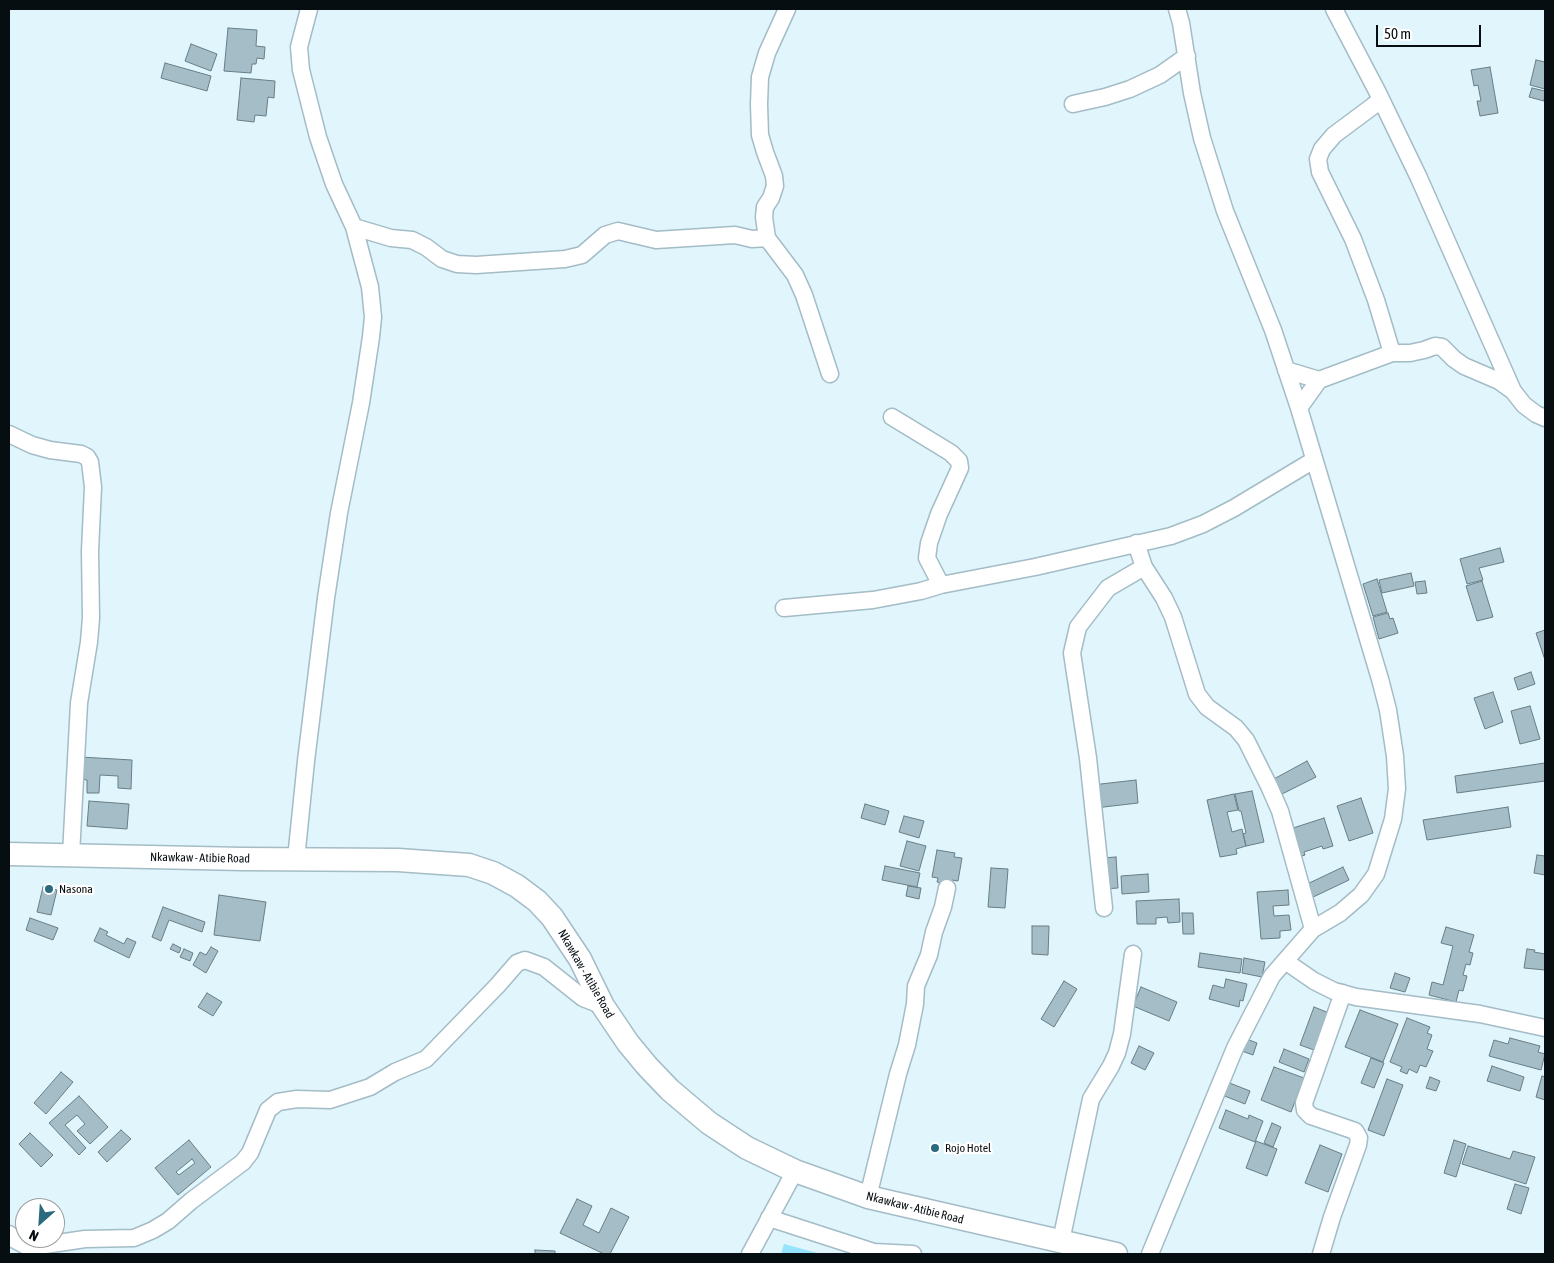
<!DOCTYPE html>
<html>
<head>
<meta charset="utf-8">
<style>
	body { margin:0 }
	#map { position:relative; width:1554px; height:1263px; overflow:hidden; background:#e0f5fc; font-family:"Asap Condensed",sans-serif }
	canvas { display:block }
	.frame { position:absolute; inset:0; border:10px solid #060e11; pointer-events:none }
	.north { position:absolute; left:15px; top:1198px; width:50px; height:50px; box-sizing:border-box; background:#fff; border:1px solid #9b9fa0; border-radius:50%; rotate:206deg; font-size:14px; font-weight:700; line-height:20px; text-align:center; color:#060e11 }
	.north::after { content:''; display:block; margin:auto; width:18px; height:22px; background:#2a6a7e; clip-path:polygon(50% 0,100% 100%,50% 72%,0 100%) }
	.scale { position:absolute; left:1376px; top:25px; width:105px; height:22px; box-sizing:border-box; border:2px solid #060e11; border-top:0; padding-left:6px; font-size:15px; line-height:18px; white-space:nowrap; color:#060e11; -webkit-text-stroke:4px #fff; paint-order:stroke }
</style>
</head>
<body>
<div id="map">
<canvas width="1554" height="1263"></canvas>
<div class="frame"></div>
<div class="north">N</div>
<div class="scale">50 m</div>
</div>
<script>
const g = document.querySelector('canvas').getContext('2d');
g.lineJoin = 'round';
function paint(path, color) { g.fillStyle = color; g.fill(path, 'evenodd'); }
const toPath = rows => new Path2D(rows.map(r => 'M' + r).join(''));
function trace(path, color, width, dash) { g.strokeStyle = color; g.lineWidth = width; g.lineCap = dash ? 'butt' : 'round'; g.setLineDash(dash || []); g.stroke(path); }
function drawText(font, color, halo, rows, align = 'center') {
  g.font = font + ' "Asap Condensed",sans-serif'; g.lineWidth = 4.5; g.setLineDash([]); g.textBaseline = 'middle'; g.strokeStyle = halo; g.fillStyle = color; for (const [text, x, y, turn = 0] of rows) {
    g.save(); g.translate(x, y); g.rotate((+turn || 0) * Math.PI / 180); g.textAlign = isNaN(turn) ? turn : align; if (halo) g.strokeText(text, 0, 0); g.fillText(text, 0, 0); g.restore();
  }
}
paint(toPath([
	[784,1244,821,1254,781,1254]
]), '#96e3fe');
const building = toPath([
	[228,28,257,30,256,46,265,47,264,59,257,58,256,64,252,64,251,73,224,71,228,28],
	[191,44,217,54,211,71,185,61,191,44],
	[1536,60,1545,62,1545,89,1530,85,1536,60],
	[165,63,211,76,207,91,161,78,165,63],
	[1490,67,1498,113,1480,116,1477,101,1481,101,1478,85,1474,86,1471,70,1490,67],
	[241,78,275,81,274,98,268,97,266,116,255,115,254,122,237,120,241,78],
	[1532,88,1545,91,1544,101,1529,97,1532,88],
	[1500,548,1504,562,1479,568,1483,580,1467,584,1460,559,1500,548],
	[1411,573,1414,586,1382,593,1379,580,1411,573],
	[1377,579,1387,612,1373,616,1363,584,1377,579],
	[1425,581,1427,593,1417,594,1415,582,1425,581],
	[1482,581,1493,617,1477,621,1466,586,1482,581],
	[1388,613,1390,619,1393,618,1398,633,1379,639,1373,617,1388,613],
	[1545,630,1545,660,1536,633,1545,630],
	[1531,672,1535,684,1518,690,1514,678,1531,672],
	[1493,692,1503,722,1485,729,1474,698,1493,692],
	[1530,706,1540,739,1520,744,1511,711,1530,706],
	[80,757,132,760,131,789,118,788,118,776,100,775,99,793,87,793,87,780,79,779,80,757],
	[1307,761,1316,777,1280,795,1272,780,1307,761],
	[1545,763,1545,781,1457,793,1455,776,1545,763],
	[1136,780,1138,803,1095,808,1092,785,1136,780],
	[1252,791,1264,842,1246,846,1243,834,1246,833,1241,811,1239,811,1235,794,1252,791],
	[1234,794,1238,810,1227,812,1232,832,1242,829,1246,846,1236,849,1237,854,1220,857,1207,800,1234,794],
	[1361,798,1373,833,1349,841,1337,806,1361,798],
	[89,801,129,804,127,829,87,826,89,801],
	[865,804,889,811,885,825,861,818,865,804],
	[1508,807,1511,827,1427,840,1423,820,1508,807],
	[904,816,924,821,919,838,899,832,904,816],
	[1324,818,1333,846,1323,849,1322,846,1304,852,1305,855,1296,858,1287,830,1324,818],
	[907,841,926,846,919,871,900,866,907,841],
	[937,850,955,853,954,857,962,858,958,881,952,880,951,885,937,882,938,878,932,877,937,850],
	[1537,855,1545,856,1545,875,1534,873,1537,855],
	[1116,857,1118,888,1104,889,1102,858,1116,857],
	[885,866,920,873,917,887,882,880,885,866],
	[1343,867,1349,880,1309,899,1303,886,1343,867],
	[991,868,1008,869,1005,908,988,907,991,868],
	[1148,874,1149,892,1122,894,1121,876,1148,874],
	[908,886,921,888,919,899,906,896,908,886],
	[43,887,57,890,51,915,37,912,43,887],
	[1288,890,1289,905,1273,906,1274,916,1289,915,1291,930,1280,931,1280,938,1261,939,1257,892,1288,890],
	[219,895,266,902,260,941,214,935,219,895],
	[1179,899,1180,922,1168,923,1167,917,1156,918,1156,924,1137,924,1136,901,1179,899],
	[163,907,205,922,202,932,169,920,161,941,152,937,163,907],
	[1182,913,1193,913,1194,934,1183,934,1182,913],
	[30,918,58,928,53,940,26,930,30,918],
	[1032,926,1049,926,1048,955,1032,954,1032,926],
	[1446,927,1474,935,1469,952,1473,953,1470,965,1466,964,1463,975,1467,976,1463,991,1459,990,1456,1002,1429,995,1432,982,1443,985,1453,946,1441,943,1446,927],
	[100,928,108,932,106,935,124,944,127,938,136,942,129,958,94,941,100,928],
	[173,944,181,948,179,953,170,949,173,944],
	[211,947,218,951,206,973,193,965,200,952,206,955,211,947],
	[184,949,193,953,190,961,180,957,184,949],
	[1527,949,1535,950,1534,952,1545,954,1545,970,1524,968,1527,949],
	[1200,953,1242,959,1240,973,1198,967,1200,953],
	[1244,958,1265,962,1262,977,1242,973,1244,958],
	[1395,973,1410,978,1405,992,1390,988,1395,973],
	[1226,979,1247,984,1243,1001,1240,1000,1239,1007,1209,999,1213,985,1224,988,1226,979],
	[1064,981,1077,989,1054,1027,1041,1019,1064,981],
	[1141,987,1177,1002,1169,1021,1133,1006,1141,987],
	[207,993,222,1002,213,1016,198,1007,207,993],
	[1314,1007,1329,1013,1314,1050,1300,1045,1314,1007],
	[1360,1010,1398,1024,1383,1062,1345,1047,1360,1010],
	[1407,1018,1430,1027,1427,1033,1432,1035,1427,1049,1433,1051,1426,1067,1420,1065,1417,1073,1409,1069,1407,1074,1400,1071,1402,1067,1390,1062,1407,1018],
	[1244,1038,1257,1043,1253,1055,1239,1050,1244,1038],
	[1510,1038,1540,1046,1538,1052,1545,1054,1541,1070,1489,1056,1494,1040,1508,1044,1510,1038],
	[1139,1046,1154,1053,1145,1070,1131,1063,1139,1046],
	[1284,1049,1309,1059,1304,1072,1279,1062,1284,1049],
	[1371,1058,1384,1063,1374,1088,1361,1083,1371,1058],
	[1492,1066,1524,1077,1520,1091,1487,1081,1492,1066],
	[1274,1067,1304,1078,1291,1112,1261,1100,1274,1067],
	[61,1072,73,1082,46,1114,34,1103,61,1072],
	[1542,1076,1545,1077,1545,1100,1536,1097,1542,1076],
	[1430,1077,1440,1081,1436,1091,1426,1088,1430,1077],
	[1387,1079,1403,1085,1384,1136,1368,1130,1387,1079],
	[1227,1082,1250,1091,1245,1104,1222,1095,1227,1082],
	[79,1096,108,1127,90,1144,77,1131,85,1124,77,1115,65,1125,86,1148,79,1155,49,1123,79,1096],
	[1226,1110,1248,1119,1249,1115,1263,1121,1255,1142,1219,1128,1226,1110],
	[1272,1123,1281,1127,1273,1147,1264,1143,1272,1123],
	[121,1130,131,1139,107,1162,98,1152,121,1130],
	[30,1133,53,1155,41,1167,19,1144,30,1133],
	[189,1140,211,1167,178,1195,155,1168,189,1140],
	[192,1159,195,1163,179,1175,176,1172,192,1159],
	[1454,1140,1466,1144,1456,1177,1444,1173,1454,1140],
	[1256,1141,1277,1149,1267,1176,1246,1168,1256,1141],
	[1320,1145,1342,1154,1328,1192,1305,1183,1320,1145],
	[1468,1146,1510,1159,1513,1151,1535,1157,1526,1184,1462,1164,1468,1146],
	[1515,1184,1529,1188,1521,1214,1507,1209,1515,1184],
	[577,1199,592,1206,583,1225,599,1233,611,1208,629,1217,610,1254,604,1254,560,1233,577,1199],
	[535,1250,555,1251,555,1254,535,1254,535,1250]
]);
paint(building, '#a4bdc6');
trace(building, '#677e87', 1);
const street = toPath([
	[787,9,767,53,760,77,759,104,760,135,765,152,774,176,775,186,771,198,765,207,764,217,767,238,795,275,804,295,830,374],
	[1334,9,1377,91,1419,178,1513,391],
	[1381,99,1373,106,1334,135,1322,149,1318,159,1320,172,1353,239,1376,300,1392,353],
	[1073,104,1105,97,1130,89,1160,75,1187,56],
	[354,227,391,238,412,240,426,247,442,259,457,264,476,265,565,259,582,255,605,235,618,231,656,240,735,235,752,239,767,238],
	[1286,370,1319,380],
	[1299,408,1319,380,1392,353,1410,353,1424,350,1435,346,1442,347,1454,359,1464,366,1499,381,1513,391,1524,405,1536,414,1545,418],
	[892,417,938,445,951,453,959,461,960,468,939,514,929,543,927,558,941,585],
	[9,434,32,445,50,450,81,454,87,457,90,462,93,487,90,551,91,618,89,642,79,703,71,855],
	[1136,543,1144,567,1164,598,1173,617,1197,694,1207,707,1236,728,1246,740,1269,786,1280,811,1313,929],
	[784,608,873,600,921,591,941,585,1035,567,1171,536,1203,524,1234,508,1314,460],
	[296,859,306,761,326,598,339,513,361,403,371,337,373,317,370,287,354,227,334,184,318,137,301,70,299,47,309,9],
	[1104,908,1088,758,1072,653,1078,627,1108,588,1144,567],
	[1285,961,1314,981,1334,991,1356,997,1480,1014,1545,1028],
	[868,1197,898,1074,907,1045,915,1004,916,986,929,955,934,932,943,907,947,888],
	[769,1218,874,1252,913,1254],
	[9,1234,15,1240,26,1246,38,1246,85,1239,134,1238,153,1230,168,1221,191,1201,243,1162,250,1153,268,1110,278,1102,297,1099,330,1100,370,1087,395,1072,426,1059,497,986,517,963,525,960,544,967,583,998,603,1006],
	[1061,1241,1091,1099,1111,1066,1117,1053,1122,1034,1133,954],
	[750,1254,795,1171],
	[1150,1254,1235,1048,1272,976,1313,929,1340,913,1361,895,1376,874,1393,819,1397,789,1395,756,1388,710,1380,679,1299,408,1273,330,1225,211,1202,138,1192,93,1181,23,1177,9],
	[1321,1254,1332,1217,1358,1145,1359,1138,1355,1131,1311,1116,1305,1110,1304,1103,1343,993]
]);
const secondary = toPath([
	[9,854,243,859,398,860,469,865,493,873,517,886,537,901,552,917,580,959,603,1006,628,1043,647,1066,670,1090,709,1123,747,1148,795,1171,868,1197,1116,1254]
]);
trace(street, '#a3bcc6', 19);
trace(secondary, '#a3bcc6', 25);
trace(street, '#fff', 16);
trace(secondary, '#fff', 22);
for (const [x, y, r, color] of [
	[49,889,5,"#2a6a7e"],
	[935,1148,5,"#2a6a7e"]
]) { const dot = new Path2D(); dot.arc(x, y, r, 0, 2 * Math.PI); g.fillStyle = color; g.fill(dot); trace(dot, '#fff', 2); }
drawText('12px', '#060e11', '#fff', [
	["Nkawkaw - Atibie Road",200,858,1],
	["Nkawkaw - Atibie Road",586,974,60],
	["Nkawkaw - Atibie Road",915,1208,14]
]);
drawText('12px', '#060e11', '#fff', [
	["Nasona",59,889],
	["Rojo Hotel",945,1148]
], 'left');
</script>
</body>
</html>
